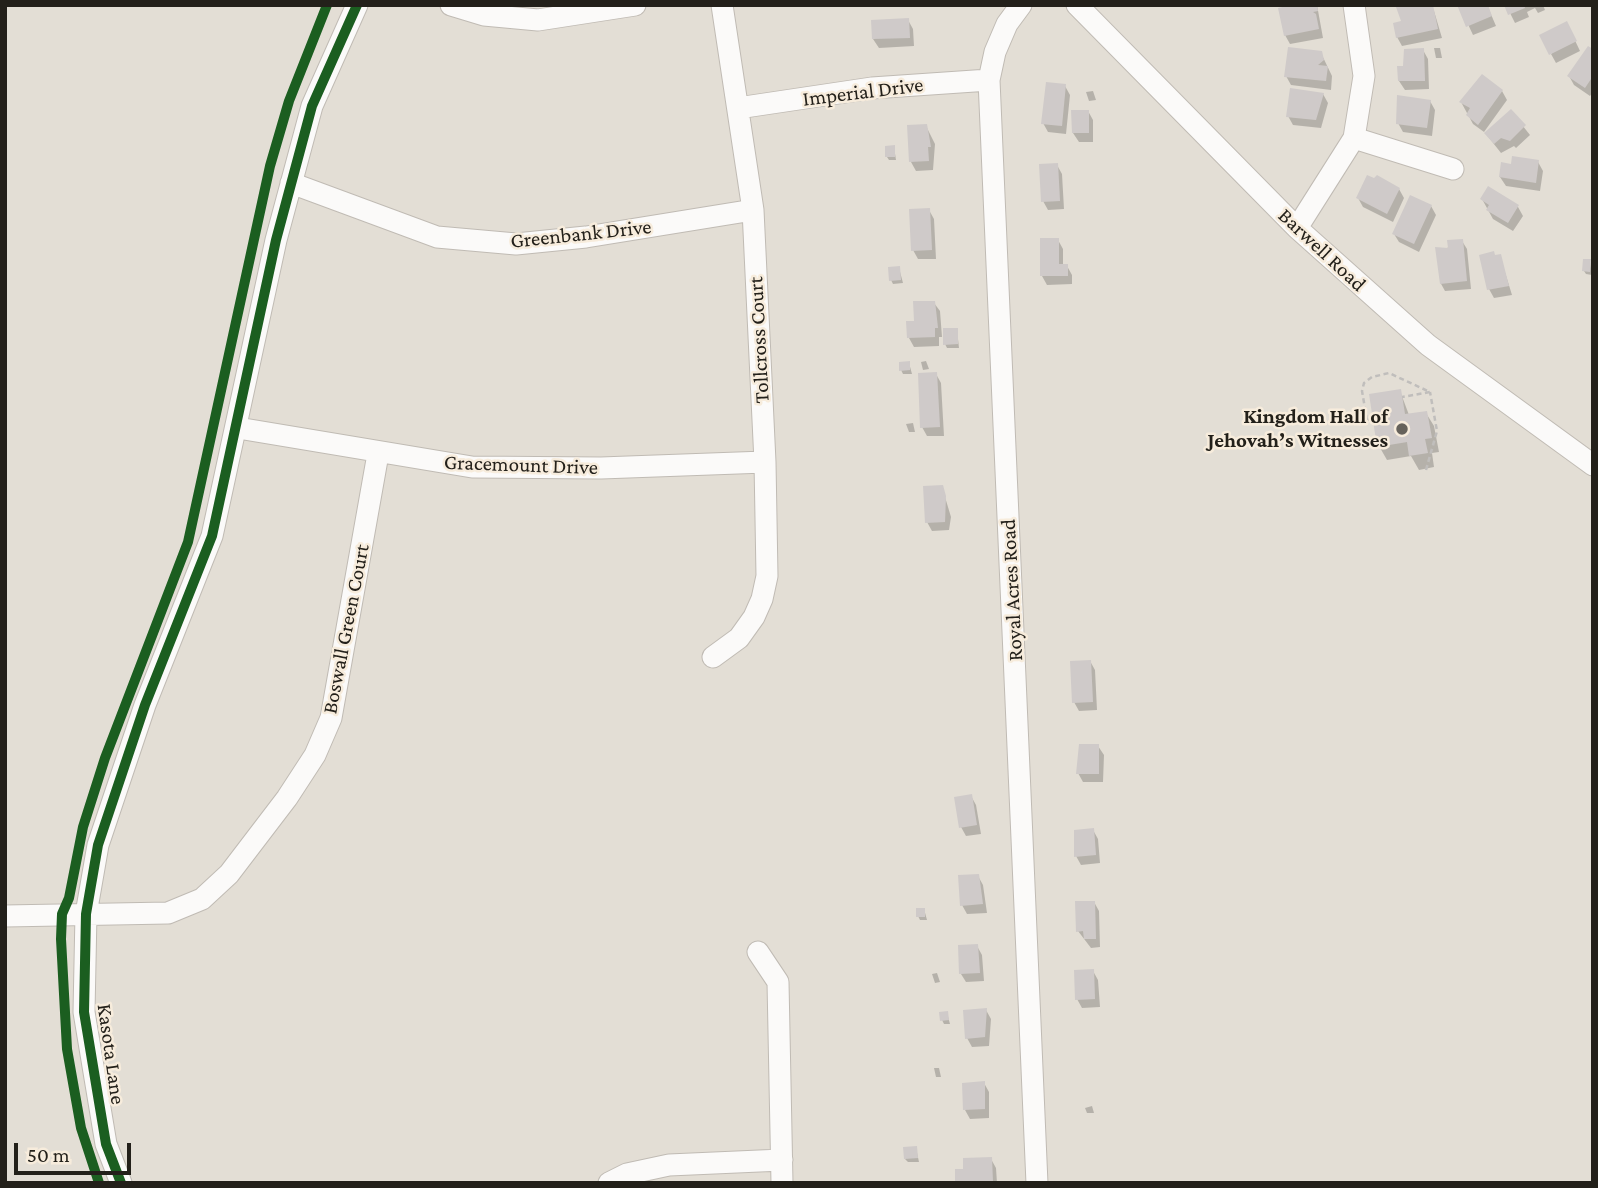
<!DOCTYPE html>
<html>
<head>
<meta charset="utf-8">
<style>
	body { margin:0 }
	#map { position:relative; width:1598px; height:1188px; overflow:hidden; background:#e3ded5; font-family:"Crimson Pro",serif }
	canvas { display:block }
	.frame { position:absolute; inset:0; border:7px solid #23201a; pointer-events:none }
	.scale { position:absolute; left:14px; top:1143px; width:117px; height:32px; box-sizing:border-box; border:4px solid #23201a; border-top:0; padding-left:9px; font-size:21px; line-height:24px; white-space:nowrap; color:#23201a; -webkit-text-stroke:5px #f7ecdc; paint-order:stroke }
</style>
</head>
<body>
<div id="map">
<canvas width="1598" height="1188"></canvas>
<div class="frame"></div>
<div class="scale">50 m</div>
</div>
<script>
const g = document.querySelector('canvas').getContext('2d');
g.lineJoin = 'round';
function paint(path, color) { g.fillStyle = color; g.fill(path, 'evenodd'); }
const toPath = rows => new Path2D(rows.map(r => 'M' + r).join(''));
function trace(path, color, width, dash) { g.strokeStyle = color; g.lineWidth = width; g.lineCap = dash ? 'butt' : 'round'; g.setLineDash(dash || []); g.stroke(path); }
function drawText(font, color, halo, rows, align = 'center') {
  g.font = font + ' "Crimson Pro",serif'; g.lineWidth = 5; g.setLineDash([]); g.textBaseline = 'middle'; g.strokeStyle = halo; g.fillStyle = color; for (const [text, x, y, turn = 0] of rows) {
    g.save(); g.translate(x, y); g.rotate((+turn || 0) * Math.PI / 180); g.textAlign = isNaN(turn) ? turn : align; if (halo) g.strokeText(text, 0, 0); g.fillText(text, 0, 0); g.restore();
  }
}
paint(toPath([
	[1317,5,1323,38,1290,44,1285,35],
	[1459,5,1487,5,1496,26,1473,35],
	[1506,5,1543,5,1545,10,1538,13,1535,8,1527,12,1529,17,1515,23],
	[1434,11,1442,38,1402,46,1397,37],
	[908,20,913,29,914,46,879,48,873,39],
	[1571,32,1580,51,1556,63,1551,54],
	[1434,48,1440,48,1442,58,1436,58],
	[1423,50,1428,59,1429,89,1405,90,1399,81],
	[1593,51,1593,92,1590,96,1574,85,1569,76],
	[1321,53,1332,76,1331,90,1291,85,1286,76],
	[1065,86,1070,95,1066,134,1048,132,1043,123],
	[1093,91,1096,100,1089,101,1086,92],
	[1502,91,1507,100,1484,132,1473,124,1461,102],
	[1323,94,1328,103,1321,128,1293,125,1288,116],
	[1430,101,1435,110,1432,136,1403,132,1398,123],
	[1088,111,1093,120,1093,142,1079,142,1073,133],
	[1511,111,1530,135,1516,148,1514,146,1501,153,1486,134],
	[926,126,935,144,933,170,916,171,911,162],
	[894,147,896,160,889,160,887,157],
	[1538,162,1543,171,1540,191,1506,186,1500,177,1512,166],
	[1057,165,1062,174,1064,209,1048,210,1043,201],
	[1399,189,1404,198,1393,222,1363,207,1358,198],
	[1482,199,1518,207,1523,216,1513,231,1493,219],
	[1431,206,1436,215,1419,252,1399,242,1394,234],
	[929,210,934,219,936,259,918,259,913,250],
	[1058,240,1063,249,1063,266,1067,266,1072,275,1072,284,1047,285,1042,276],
	[1462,241,1467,249,1471,289,1445,291,1440,282,1449,242],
	[1500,256,1512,295,1494,298,1489,289,1495,257],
	[1590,261,1592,275,1586,274,1584,271],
	[899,268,903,283,893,284,891,280],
	[934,303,940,311,942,337,939,337,939,346,914,347,909,338,916,323],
	[957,330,959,348,947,348,945,344],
	[926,361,929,369,923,370,921,362],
	[909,363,912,374,903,374,901,370],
	[936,374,941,383,944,436,927,436,922,427],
	[1400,391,1409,415,1426,413,1434,426,1439,452,1432,453,1434,467,1419,470,1411,456,1387,460,1379,446],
	[913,423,915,432,909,432,906,424],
	[942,487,951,517,949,530,932,531,927,522],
	[1090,661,1095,670,1097,710,1079,711,1074,702],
	[1098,746,1104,755,1103,782,1083,782,1078,773],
	[971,796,976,805,981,834,966,836,961,827],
	[1093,830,1098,839,1100,863,1081,865,1076,856],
	[978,876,983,885,987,913,967,914,962,905],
	[1094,902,1099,911,1100,947,1091,948,1078,931],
	[924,909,927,920,920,920,918,916],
	[977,946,982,955,984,981,966,982,961,974],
	[1093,971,1098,980,1100,1007,1082,1008,1077,999],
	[937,973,940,982,935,983,932,974],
	[986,1010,991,1019,989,1046,972,1047,967,1038],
	[947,1013,950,1024,944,1024,942,1020],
	[934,1068,939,1068,941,1077,936,1077],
	[984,1083,989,1092,989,1118,970,1119,965,1110],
	[1092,1106,1094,1113,1087,1113,1085,1108],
	[916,1148,919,1162,908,1162,905,1159],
	[991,1159,996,1168,997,1183,958,1183,965,1170]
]), '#0003');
paint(toPath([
	[1291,5,1317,5,1318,11,1313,12,1316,14,1319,29,1284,36,1278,8],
	[1407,5,1433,5,1438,29,1396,38,1393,23,1401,21,1396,7],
	[1457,5,1488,5,1492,16,1466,27],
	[1504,5,1524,5,1525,8,1508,15],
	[909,18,910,38,872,39,871,20],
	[1567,21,1577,41,1549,55,1539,35],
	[1588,46,1593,49,1593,76,1585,88,1567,76],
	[1288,47,1322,51,1324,60,1318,65,1328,66,1326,81,1284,77],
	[1424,48,1425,81,1398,81,1397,66,1403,66,1404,49],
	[1482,74,1503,90,1478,125,1466,115,1470,108,1459,102],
	[1046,82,1066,84,1062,126,1041,124],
	[1290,88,1324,93,1316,120,1286,117],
	[1397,95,1431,100,1427,128,1396,124],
	[1511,109,1526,125,1510,141,1501,138,1494,144,1484,133],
	[1071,110,1089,110,1089,133,1072,133],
	[927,124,931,147,928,147,929,161,909,162,907,125],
	[895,145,895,157,885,157,885,146],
	[1512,156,1539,160,1536,183,1499,177,1501,162,1511,164],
	[1058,163,1060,201,1041,202,1039,164],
	[1367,175,1374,178,1377,175,1400,188,1387,214,1356,198],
	[1488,186,1519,205,1508,223,1486,210,1489,205,1480,199],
	[1410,195,1432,205,1414,244,1392,234],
	[930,208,932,250,911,251,909,209],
	[1040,238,1059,238,1059,264,1068,264,1068,276,1040,276],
	[1463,239,1467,281,1440,284,1435,247,1448,248,1447,240],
	[1494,251,1495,255,1501,254,1509,286,1487,290,1479,255],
	[1583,259,1591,259,1590,272,1582,271],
	[900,266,901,280,889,281,888,267],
	[913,301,935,301,938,328,935,328,935,337,907,338,906,321,914,321],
	[943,328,958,328,958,344,943,345],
	[910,361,910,370,899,371,899,362],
	[937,372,940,427,920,428,918,373],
	[1401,389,1405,414,1427,411,1432,438,1425,439,1428,453,1409,456,1407,442,1377,447,1369,394],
	[943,485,946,496,945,522,925,523,923,486],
	[1091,660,1093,702,1072,703,1070,661],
	[1079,744,1099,744,1099,774,1076,774],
	[972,794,977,825,959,828,954,797],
	[1094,828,1096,855,1074,857,1074,830],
	[979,874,983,904,960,906,958,875],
	[1075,901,1095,901,1096,939,1084,939,1083,931,1076,932],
	[916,908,925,908,925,917,916,917],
	[978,944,980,973,959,974,958,945],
	[1094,969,1095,999,1075,1000,1074,970],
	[987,1008,985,1037,965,1039,963,1010],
	[948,1011,949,1020,940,1021,939,1012],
	[985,1081,985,1109,963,1110,962,1083],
	[917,1146,918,1158,904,1159,903,1147],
	[992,1157,993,1183,955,1181,955,1169,963,1169,963,1158]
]), '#cfcac9');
const minor = toPath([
	[451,5,484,15,538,20,635,5],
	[1021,5,1007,24,995,52,989,80,1037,1183],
	[1077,5,1297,228,1428,345,1593,465],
	[738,108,872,88,989,80],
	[1354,138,1453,169],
	[291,183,437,237,516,244,586,237,753,210],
	[1297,228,1354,138,1364,76,1354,5],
	[238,428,472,467,601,468,765,462],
	[713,657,739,638,754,617,762,599,767,576,765,462,753,210,722,5],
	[5,916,168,913,202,899,229,874,287,798,315,755,331,718,378,454],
	[758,952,778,982,782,1183],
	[121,1183,106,1144,84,1012,86,914,98,845,145,705,212,536,276,240,312,106,357,5],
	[609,1183,627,1174,669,1165,782,1160]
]);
trace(minor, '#c0bbb4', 23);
trace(toPath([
	[1367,420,1362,391,1364,383,1372,377,1389,373,1430,392,1402,397],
	[1342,424,1373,419],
	[1426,470,1437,431,1430,392]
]), '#c0bebc', 2.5, [5, 3.5]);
trace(minor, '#fbfaf9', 21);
trace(toPath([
	[99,1183,81,1128,67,1049,61,939,62,914,69,898,83,827,105,758,188,542,270,166,289,101,327,5],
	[121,1183,106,1144,84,1012,86,914,98,845,145,705,212,536,276,240,312,106,357,5]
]), '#1b5e20', 10);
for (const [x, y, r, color] of [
	[1402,429,7,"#66625b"]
]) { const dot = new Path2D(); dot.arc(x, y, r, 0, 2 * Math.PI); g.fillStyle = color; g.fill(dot); trace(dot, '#f7ecdc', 2.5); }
drawText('21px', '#23201a', '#f7ecdc', [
	["Imperial Drive",863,92,-7],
	["Greenbank Drive",581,234,-6],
	["Barwell Road",1322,250,43],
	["Tollcross Court",759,340,-93],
	["Gracemount Drive",521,465,2],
	["Royal Acres Road",1012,590,-93],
	["Boswall Green Court",346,629,-79],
	["Kasota Lane",111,1054,82]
]);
drawText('bold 21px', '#23201a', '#f7ecdc', [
	["Kingdom Hall of",1388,417],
	["Jehovah’s Witnesses",1388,441]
], 'right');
</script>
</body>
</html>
